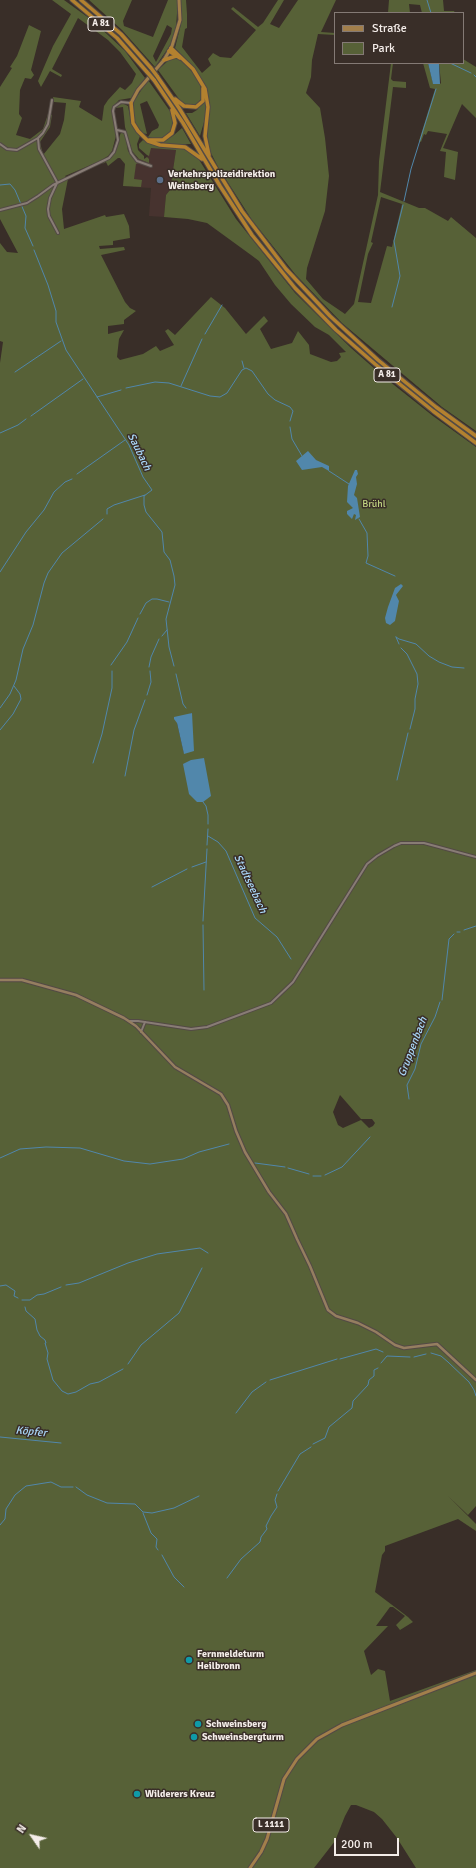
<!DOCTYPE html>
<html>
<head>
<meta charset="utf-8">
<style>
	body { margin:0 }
	#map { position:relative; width:476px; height:1868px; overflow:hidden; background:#392e28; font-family:Signika,sans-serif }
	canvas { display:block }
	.legend { position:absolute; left:334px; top:12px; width:130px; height:52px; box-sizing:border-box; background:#392e28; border:1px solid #847a75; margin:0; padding:5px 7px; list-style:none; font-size:12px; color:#f4ede9 }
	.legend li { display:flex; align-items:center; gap:8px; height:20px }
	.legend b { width:20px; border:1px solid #847a75 }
	.north { position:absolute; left:12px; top:1816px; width:40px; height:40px; -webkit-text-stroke:3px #392e28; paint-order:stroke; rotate:304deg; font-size:11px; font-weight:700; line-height:16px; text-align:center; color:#f4ede9 }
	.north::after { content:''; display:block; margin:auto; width:14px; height:18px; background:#f4ede9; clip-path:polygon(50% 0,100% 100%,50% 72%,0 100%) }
	.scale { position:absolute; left:334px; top:1838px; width:65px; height:18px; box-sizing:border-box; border:2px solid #f4ede9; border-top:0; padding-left:5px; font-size:12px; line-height:14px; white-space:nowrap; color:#f4ede9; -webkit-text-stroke:3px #392e28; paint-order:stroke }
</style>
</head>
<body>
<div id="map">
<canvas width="476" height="1868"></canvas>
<ul class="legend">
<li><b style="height:5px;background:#a27f4b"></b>Straße</li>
<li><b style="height:11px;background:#576137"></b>Park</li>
</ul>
<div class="north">N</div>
<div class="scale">200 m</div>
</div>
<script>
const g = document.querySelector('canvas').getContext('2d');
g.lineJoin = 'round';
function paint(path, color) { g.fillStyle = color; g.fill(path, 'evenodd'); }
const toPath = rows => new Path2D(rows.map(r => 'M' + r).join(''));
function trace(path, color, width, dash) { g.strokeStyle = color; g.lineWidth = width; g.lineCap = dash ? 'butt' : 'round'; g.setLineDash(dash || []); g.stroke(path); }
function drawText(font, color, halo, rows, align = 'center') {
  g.font = font + ' Signika,sans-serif'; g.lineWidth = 3; g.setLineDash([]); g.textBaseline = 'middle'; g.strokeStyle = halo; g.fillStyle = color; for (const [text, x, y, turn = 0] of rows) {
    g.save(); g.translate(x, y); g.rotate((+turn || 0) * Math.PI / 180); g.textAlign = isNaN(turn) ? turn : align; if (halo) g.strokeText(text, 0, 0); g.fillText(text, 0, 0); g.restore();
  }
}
paint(toPath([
	[150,147,176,150,170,190,166,195,164,217,149,216,151,188,133,187,136,157,146,162]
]), '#47332f');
paint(toPath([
	[52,0,64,0,93,21,125,51,145,78,131,98,119,100,112,108,116,136,112,151,108,156,100,161,65,176,68,179,62,209,64,229,105,215,106,217,124,214,129,226,130,238,113,241,113,245,99,246,100,249,124,247,125,250,101,255,125,302,130,308,136,311,124,320,124,324,108,326,108,334,124,330,119,339,117,357,120,360,143,354,156,346,160,351,174,345,165,331,168,329,175,335,211,297,225,308,246,334,264,316,268,321,260,329,271,349,292,343,298,331,309,345,310,354,331,362,337,361,341,357,339,353,346,352,329,335,315,327,291,304,275,285,259,261,251,255,207,223,188,219,164,217,166,195,170,190,176,150,151,148,149,156,147,155,139,148,139,144,143,140,151,144,188,149,198,158,236,219,295,293,351,348,384,377,433,416,476,447,476,1506,468,1515,448,1496,476,1524,476,1531,458,1519,385,1546,385,1551,382,1555,375,1592,408,1617,413,1622,400,1630,396,1625,405,1616,393,1607,390,1607,376,1626,388,1626,364,1651,371,1675,378,1669,385,1671,390,1701,476,1670,476,1672,390,1705,391,1708,476,1674,476,1868,416,1868,397,1838,382,1819,374,1812,356,1805,351,1805,345,1816,335,1841,314,1868,0,1868,0,363,3,342,0,341,0,243,7,252,18,253,0,219,0,87,12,68,10,67,17,56,29,25,41,31,31,70,34,75,31,79,25,78,20,90,19,114,22,118,16,135,30,139,34,136,43,129,48,114,52,115,50,127,40,142,43,155,60,134,64,120,66,103,54,102,53,97,81,101,79,107,102,121,104,106,108,100,120,87,125,90,132,83,136,74,120,52,108,40,78,18,52,69,62,75,61,77,50,71,41,87,38,81,53,46,71,14],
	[192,713,191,751,184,753,177,723,187,715],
	[340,1095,361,1119,372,1119,375,1123,373,1126,369,1128,361,1120,343,1128,338,1125,333,1112],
	[89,0,132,0,123,21,124,26,153,37,168,0,178,0,176,27,171,44,155,67,122,30],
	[167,25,172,28,171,34,156,62,153,56],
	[181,0,186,0,187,14,187,28,185,29,182,47,202,73,211,65,208,59,213,53,220,57,231,58,256,30,231,9,233,7,258,27,263,23,278,0,284,0,270,24,279,28,298,0,336,0,321,32,335,33,335,35,318,34,312,60,311,77,306,93,320,108,325,138,329,176,325,211,307,268,306,279,323,299,345,314,354,304,378,195,379,161,391,63,393,63,391,79,393,81,406,82,406,88,393,87,380,192,419,208,425,208,448,221,451,217,476,238,476,431,442,407,342,323,295,274,252,220,218,167,208,147,206,136,209,103,205,85,194,68,175,48,181,24],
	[381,197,402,204,392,247,387,246,371,303,358,302,368,254,373,243,371,242],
	[389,0,443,0,444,11,454,11,455,13,422,13,420,5,409,4,410,13,388,13],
	[171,58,176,58,183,62,194,74,200,84,202,98,196,105,187,106,182,103,158,70],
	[463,59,476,67,476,118,462,104,443,148,458,152,455,180,444,177,446,152,440,151,447,134,428,131,426,135,424,134,421,142,419,141,435,89,430,88,423,63,428,63,433,83,440,84,441,83,439,63,463,63],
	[148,80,172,114,174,126,169,135,159,140,148,137,152,131,158,128,159,125,147,101,140,104,147,134,142,133,134,122,133,107,134,101],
	[205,98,207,102,206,115,200,136,186,113,192,113,197,110],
	[122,103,128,106,131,122,140,136,137,144,138,150,144,156,144,159,147,157,149,159,149,163,139,159,132,151,125,127,123,107,116,108,119,104],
	[182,128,191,144,163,145,154,142,166,140,174,135],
	[121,132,125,134,128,151,138,163,136,164,134,179,142,180,141,187,123,186,125,164,120,158,118,158,108,166,106,162,102,164,114,154]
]), '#576137');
paint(toPath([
	[428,63,439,63,440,84,433,84],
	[308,451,316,460,329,466,329,471,322,467,302,470,296,461],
	[355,470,357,470,358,474,356,477,357,484,354,495,357,498,360,517,355,520,356,515,354,514,352,519,347,514,347,511,353,508,347,502,348,486],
	[401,584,403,586,396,595,399,601,395,621,390,625,386,623,385,618,388,607,395,588],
	[192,713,194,751,184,754,177,723,174,719,174,717],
	[204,758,211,796,203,802,197,802,189,794,183,764,191,760]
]), '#5187ab');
trace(toPath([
	[427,0,431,13],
	[450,63,471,73],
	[474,75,476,77],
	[0,185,10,184,15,190,26,216,25,228,33,246],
	[404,201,411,169,436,89],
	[34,250,48,285,56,311,56,322,66,350,129,445,143,477,152,490,144,496,144,505,146,512,162,532,164,552,170,560,174,576,175,585,166,619,169,647,174,666],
	[392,307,400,276,394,241,403,205],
	[205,334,222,305],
	[242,361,244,368],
	[15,372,61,341],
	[181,386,202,339],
	[126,388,155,382,169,383,210,396,220,397,227,393,242,370,246,368,252,371,268,394,275,400,290,407,293,411,290,421],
	[97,397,121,390],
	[31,416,83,379],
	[290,427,292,439,302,456],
	[0,433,18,425,26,419],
	[329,471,349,484],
	[77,474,125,440],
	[107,514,107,509,114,505,145,495],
	[359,519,367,533,368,556,366,563,395,576],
	[0,572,26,532,44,510,54,492,65,482,72,479],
	[140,614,146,603,152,599,157,599,169,602],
	[162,636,167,630],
	[396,637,399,639,416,644,429,656,439,662,452,667,464,668],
	[396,637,399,644],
	[401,648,407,654,417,674,418,684,415,699,415,709,410,729],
	[111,665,127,642,138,618],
	[149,667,151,657,159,639],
	[176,674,183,704,186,708],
	[147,695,151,682,150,671],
	[0,708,10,694,16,680,23,649,33,625,44,583,48,573,62,553,103,519],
	[0,730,13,714,21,699,20,694,14,686],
	[93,763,102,734,112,688,112,671],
	[125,776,134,730,145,700],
	[397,780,408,733],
	[203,802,206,806,208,815,208,824],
	[208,836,218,842,226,851,255,918,277,937,291,959],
	[207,845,208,829],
	[192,867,206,862],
	[152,887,187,869],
	[203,921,207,849],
	[203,925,204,990],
	[464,930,476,926],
	[457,932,460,932],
	[442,1000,449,939,454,934],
	[409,1099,407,1085,415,1069,421,1044,435,1017,440,1002],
	[0,1158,20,1149,46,1147,80,1148,124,1161,150,1164,183,1159,199,1152,229,1144],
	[255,1163,285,1167],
	[288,1168,309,1174],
	[325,1175,342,1167,370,1137],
	[313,1176,321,1176],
	[66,1285,79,1283,128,1263,157,1254,200,1248,208,1253],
	[0,1286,6,1285,15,1291,14,1296,18,1298],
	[22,1300,30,1300,37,1295,44,1294,61,1287],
	[25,1307,26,1311,35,1319,37,1330,40,1336,45,1340,46,1343,45,1343,48,1353,47,1359,53,1380,62,1391,68,1394,76,1392,90,1384,99,1382,123,1369],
	[431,1353,441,1356,448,1362,469,1382,474,1390,476,1396],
	[414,1357,426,1354],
	[340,1359,376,1349,383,1352],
	[381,1363,387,1356,410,1357],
	[128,1364,141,1345,179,1313,202,1268],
	[270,1380,337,1359],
	[236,1413,252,1392,266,1382],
	[0,1437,61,1443],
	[313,1444,325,1438,329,1427,352,1408,353,1401,368,1385,369,1380,374,1376,374,1370,378,1368],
	[76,1487,87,1495,107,1503,135,1504,143,1512,152,1513,174,1508,199,1496],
	[278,1491,300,1454,311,1447],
	[143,1513,151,1533,157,1539,156,1547,158,1550],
	[0,1525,5,1519,6,1509,15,1495,26,1486,51,1482,61,1487,73,1487],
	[162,1555,174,1577,184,1587],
	[227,1578,241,1559,260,1542,261,1537,267,1529,266,1526,271,1516,277,1507,275,1500,277,1494]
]), '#5187ab', 1);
const street = toPath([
	[117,130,125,132,131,153,137,161,151,166],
	[38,138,39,149,57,182],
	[0,144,7,149,17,150,38,138,43,133,48,124,52,100],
	[57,183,50,198,48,209,49,216,58,233],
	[0,210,27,203,38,196,53,185,109,158,114,152,118,140,113,111,114,107,121,102,131,103],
	[130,1021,138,1021,191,1029,207,1027,271,1003,293,982,367,864,377,856,394,846,401,843,424,843,476,857],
	[141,1032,145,1022]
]);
const secondary = toPath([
	[0,980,22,980,76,995,124,1018,136,1026,175,1067,221,1094,228,1105,236,1131,245,1152,269,1192,286,1214,297,1239,310,1266,328,1310,336,1316,358,1323,376,1332,395,1345,404,1348,437,1344,476,1380]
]);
const primary = toPath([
	[131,103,138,90,164,60,172,46,180,20,179,0],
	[250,1868,261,1852,267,1839,284,1779,297,1759,317,1739,342,1725,476,1673]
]);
const highway = toPath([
	[72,0,117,38,147,72],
	[81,0,121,34,151,68],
	[171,48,193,69,205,89,208,107,205,136,209,155],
	[169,51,180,58],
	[164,60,176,56],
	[157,76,179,108,242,211,286,269,330,316,378,360,436,407,476,436],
	[154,80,183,123,220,186,252,235,295,288,336,330,375,364,433,411,476,443],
	[175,99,184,106,196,107,203,101,203,88],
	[131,103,133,123,138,131,148,141,160,145,185,147,202,159],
	[149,140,163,140,172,133,175,123,172,110]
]);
trace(street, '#534a45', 4);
trace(secondary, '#534a45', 4.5);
trace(primary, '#534a45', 5);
trace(highway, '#534a45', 5.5);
trace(street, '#887c75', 2);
trace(secondary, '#957e60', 2.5);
trace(primary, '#a27f4b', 3);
trace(highway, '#b3812f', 3.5);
const highwayBridge = toPath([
	[151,68,157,76],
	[147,72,154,80]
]);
trace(highwayBridge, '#534a45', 5.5, []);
trace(highwayBridge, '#b3812f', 3.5);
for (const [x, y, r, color] of [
	[160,180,4,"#5c6f8a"],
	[189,1660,4,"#0f9aa8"],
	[198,1724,4,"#0f9aa8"],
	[194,1737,4,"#0f9aa8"],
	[137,1794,4,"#0f9aa8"]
]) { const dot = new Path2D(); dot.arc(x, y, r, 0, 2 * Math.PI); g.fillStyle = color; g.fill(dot); trace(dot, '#392e28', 1.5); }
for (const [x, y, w] of [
	[101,24,26],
	[387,375,26],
	[271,1825,36]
]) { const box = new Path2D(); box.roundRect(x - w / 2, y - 7, w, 14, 3); g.fillStyle = '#392e28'; g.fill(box); trace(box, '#f4ede9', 1); }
drawText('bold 9px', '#f4ede9', null, [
	["A 81",101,24],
	["A 81",387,375],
	["L 1111",271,1825]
]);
drawText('bold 10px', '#f4ede9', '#392e28', [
	["Verkehrspolizeidirektion",168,174],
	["Weinsberg",168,186],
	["Fernmeldeturm",197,1654],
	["Heilbronn",197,1666],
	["Schweinsberg",206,1724],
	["Schweinsbergturm",202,1737],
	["Wilderers Kreuz",145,1794]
], 'left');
drawText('10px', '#c2d582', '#392e28', [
	["Brühl",374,504]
]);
drawText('italic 11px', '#aad8f9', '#392e28', [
	["Saubach",139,452,64],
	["Stadtseebach",250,884,65],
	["Gruppenbach",413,1047,-69],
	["Köpfer",31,1432,5]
]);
</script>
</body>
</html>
